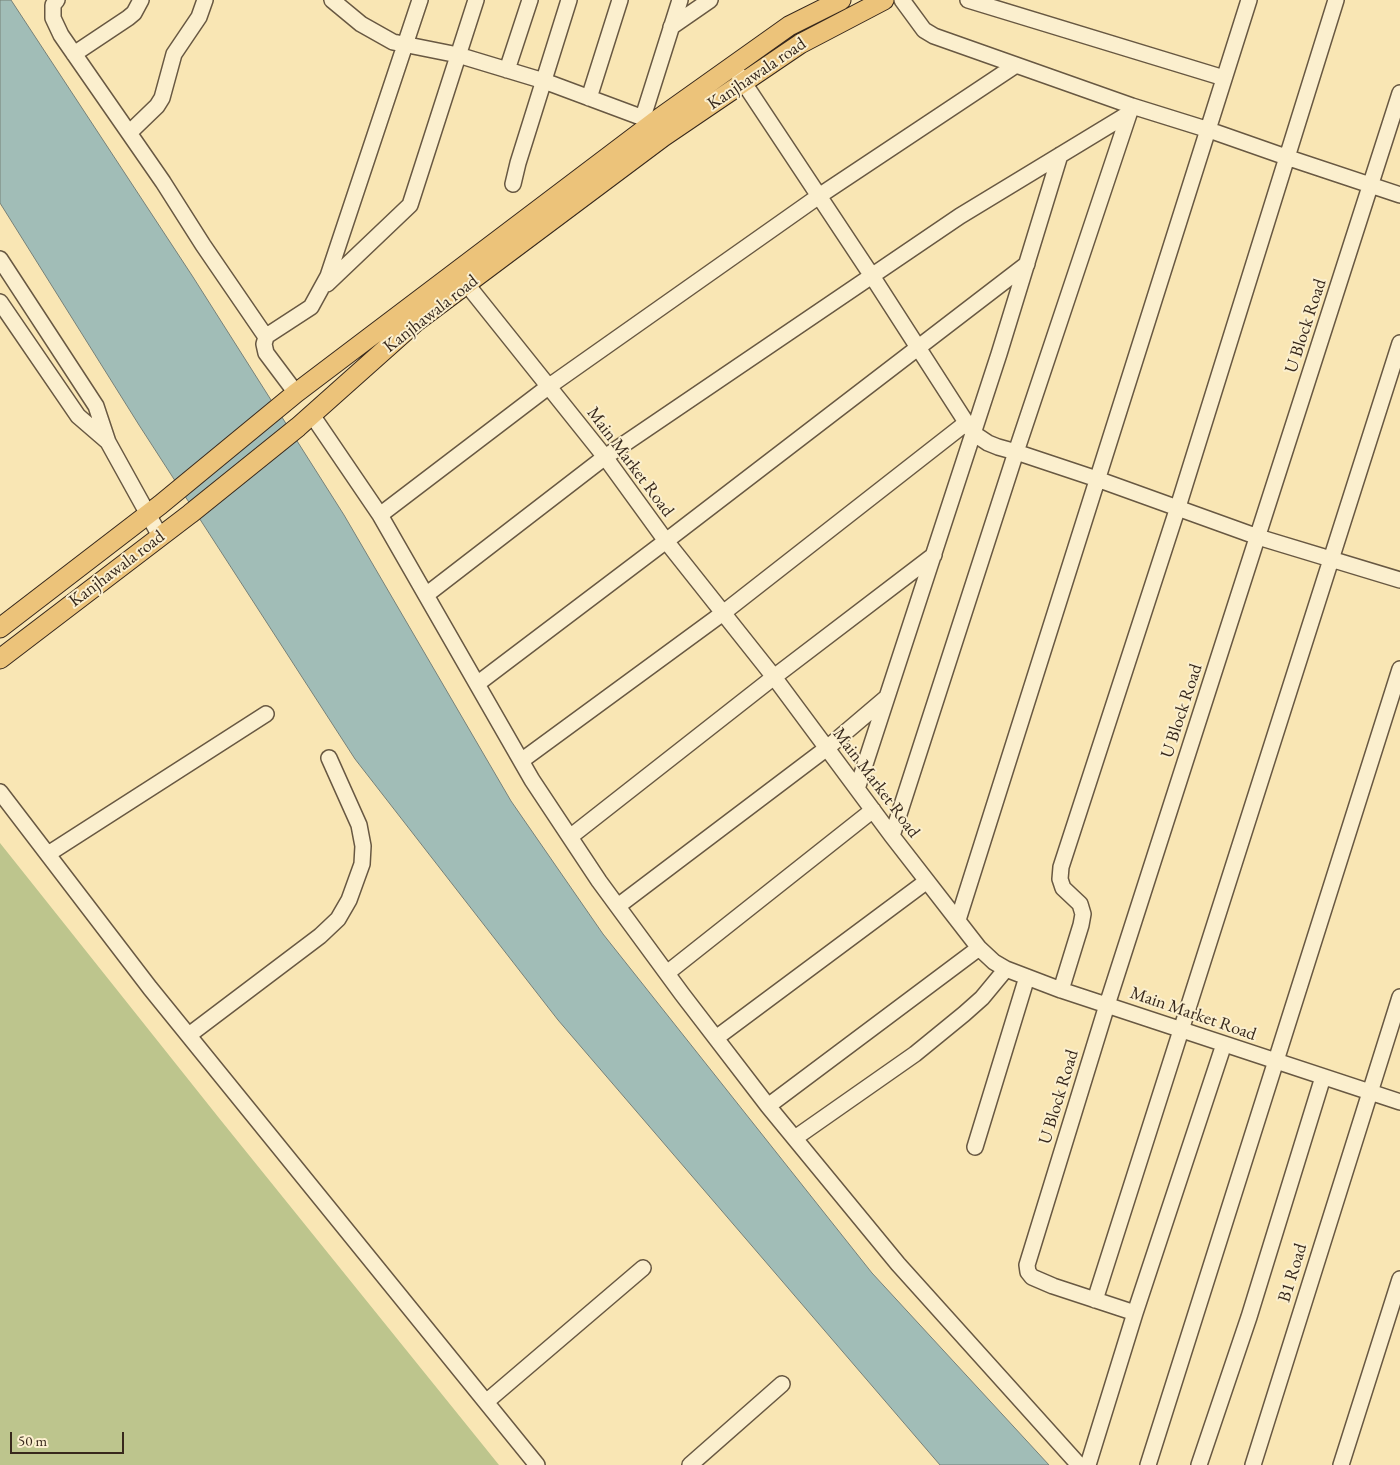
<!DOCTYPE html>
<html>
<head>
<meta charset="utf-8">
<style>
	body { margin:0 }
	#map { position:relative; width:1400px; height:1465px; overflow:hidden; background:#f9e6b4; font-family:"EB Garamond",serif }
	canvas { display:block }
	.scale { position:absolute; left:10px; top:1432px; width:114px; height:22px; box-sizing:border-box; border:2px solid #37281c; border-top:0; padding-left:6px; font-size:15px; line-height:18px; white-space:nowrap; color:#37281c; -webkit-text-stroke:4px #fbefce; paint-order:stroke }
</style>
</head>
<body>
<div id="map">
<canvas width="1400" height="1465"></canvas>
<div class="scale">50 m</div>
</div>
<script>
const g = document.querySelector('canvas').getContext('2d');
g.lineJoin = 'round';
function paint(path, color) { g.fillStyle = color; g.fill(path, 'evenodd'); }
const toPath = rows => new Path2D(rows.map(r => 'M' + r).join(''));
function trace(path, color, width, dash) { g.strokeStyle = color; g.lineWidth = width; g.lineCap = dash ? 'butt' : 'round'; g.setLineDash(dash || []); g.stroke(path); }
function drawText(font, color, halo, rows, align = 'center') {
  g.font = font + ' "EB Garamond",serif'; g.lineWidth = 4; g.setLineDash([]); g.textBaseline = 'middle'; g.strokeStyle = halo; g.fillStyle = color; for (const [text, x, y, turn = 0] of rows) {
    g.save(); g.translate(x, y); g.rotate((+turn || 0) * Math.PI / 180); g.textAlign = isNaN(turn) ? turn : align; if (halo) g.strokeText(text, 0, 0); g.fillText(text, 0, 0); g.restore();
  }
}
paint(toPath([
	[0,843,219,1118,499,1465,0,1465]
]), '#bdc58d');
const water = toPath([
	[0,0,11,0,193,277,344,515,511,801,603,934,872,1273,1049,1465,940,1465,558,1020,355,759,139,425,0,203,0,0]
]);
paint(water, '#a1bdb7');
trace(water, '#778179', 1);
const minor = toPath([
	[57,0,53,5,53,18,61,35,163,182,203,245,266,337],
	[332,0,361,24,393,42,458,55,544,81,654,122],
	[902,0,924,30,934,36,1132,106,1209,130,1286,157,1400,195],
	[968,0,1224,78],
	[671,27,710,0],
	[74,54,128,18,134,13,141,0],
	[507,70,530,0],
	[738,74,872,276,973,433,988,443,998,447,1016,452,1097,479,1258,537,1400,580],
	[589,98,620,0],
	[643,117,680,0],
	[129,133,157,106,162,98,174,54,199,17,205,0],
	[513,184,518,163,569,0],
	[0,259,96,406,108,442,160,536],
	[461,277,605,457,666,541,774,677,892,836,979,948,994,962,1006,969,1061,990,1400,1102],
	[327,284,410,205,476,0],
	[0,302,78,416,107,441],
	[296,393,266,353,264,344,266,337,268,335,311,307,328,276,420,0],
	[312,415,380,515,532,780,599,881,682,994,768,1106,898,1264,1079,1465],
	[380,515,548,387,819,196,1016,65],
	[426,595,605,457,960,216,1128,114],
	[477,684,666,541,1027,264],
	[521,761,723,613,966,423],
	[857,789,999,354,1060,155],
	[0,792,150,988,537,1465],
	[892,836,1016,452,1130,111],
	[570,837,774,677,934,555],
	[48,854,266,714],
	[618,906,827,748,887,697],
	[958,920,1249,0],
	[667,973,873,810],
	[1061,990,1081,925,1083,914,1080,904,1063,888,1060,879,1061,867,1178,507,1336,0],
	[189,1035,320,936,338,919,349,900,362,864,363,846,359,825,329,758],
	[716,1038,927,881],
	[768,1106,979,948],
	[795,1138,915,1054,964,1014,982,998,1006,969],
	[975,1147,1027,977],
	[1095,1300,1400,343],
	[1135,1313,1053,1286,1032,1277,1028,1272,1027,1265,1107,1005,1400,93],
	[486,1402,643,1268],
	[690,1465,782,1384],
	[1088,1465,1135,1313,1224,1044],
	[1148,1465,1400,669],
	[1199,1465,1249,1317,1323,1077],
	[1253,1465,1400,997],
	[1341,1465,1400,1279]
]);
const major = toPath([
	[0,628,160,505,296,393,654,122,789,26,841,0],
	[0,659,190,514,298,427,417,321,663,137,800,44,884,0]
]);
trace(minor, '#685842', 18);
trace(major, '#37281c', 21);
trace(minor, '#fbefce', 15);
trace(major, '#ecc37a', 19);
drawText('18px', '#37281c', '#fbefce', [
	["Kanjhawala road",757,74,-34],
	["Kanjhawala road",431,314,-38],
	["U Block Road",1306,326,-72],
	["Main Market Road",630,462,53],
	["Kanjhawala road",117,569,-37],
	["U Block Road",1182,711,-72],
	["Main Market Road",876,783,53],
	["Main Market Road",1193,1014,19],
	["U Block Road",1059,1097,-73],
	["B1 Road",1293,1273,-73]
]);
</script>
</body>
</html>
